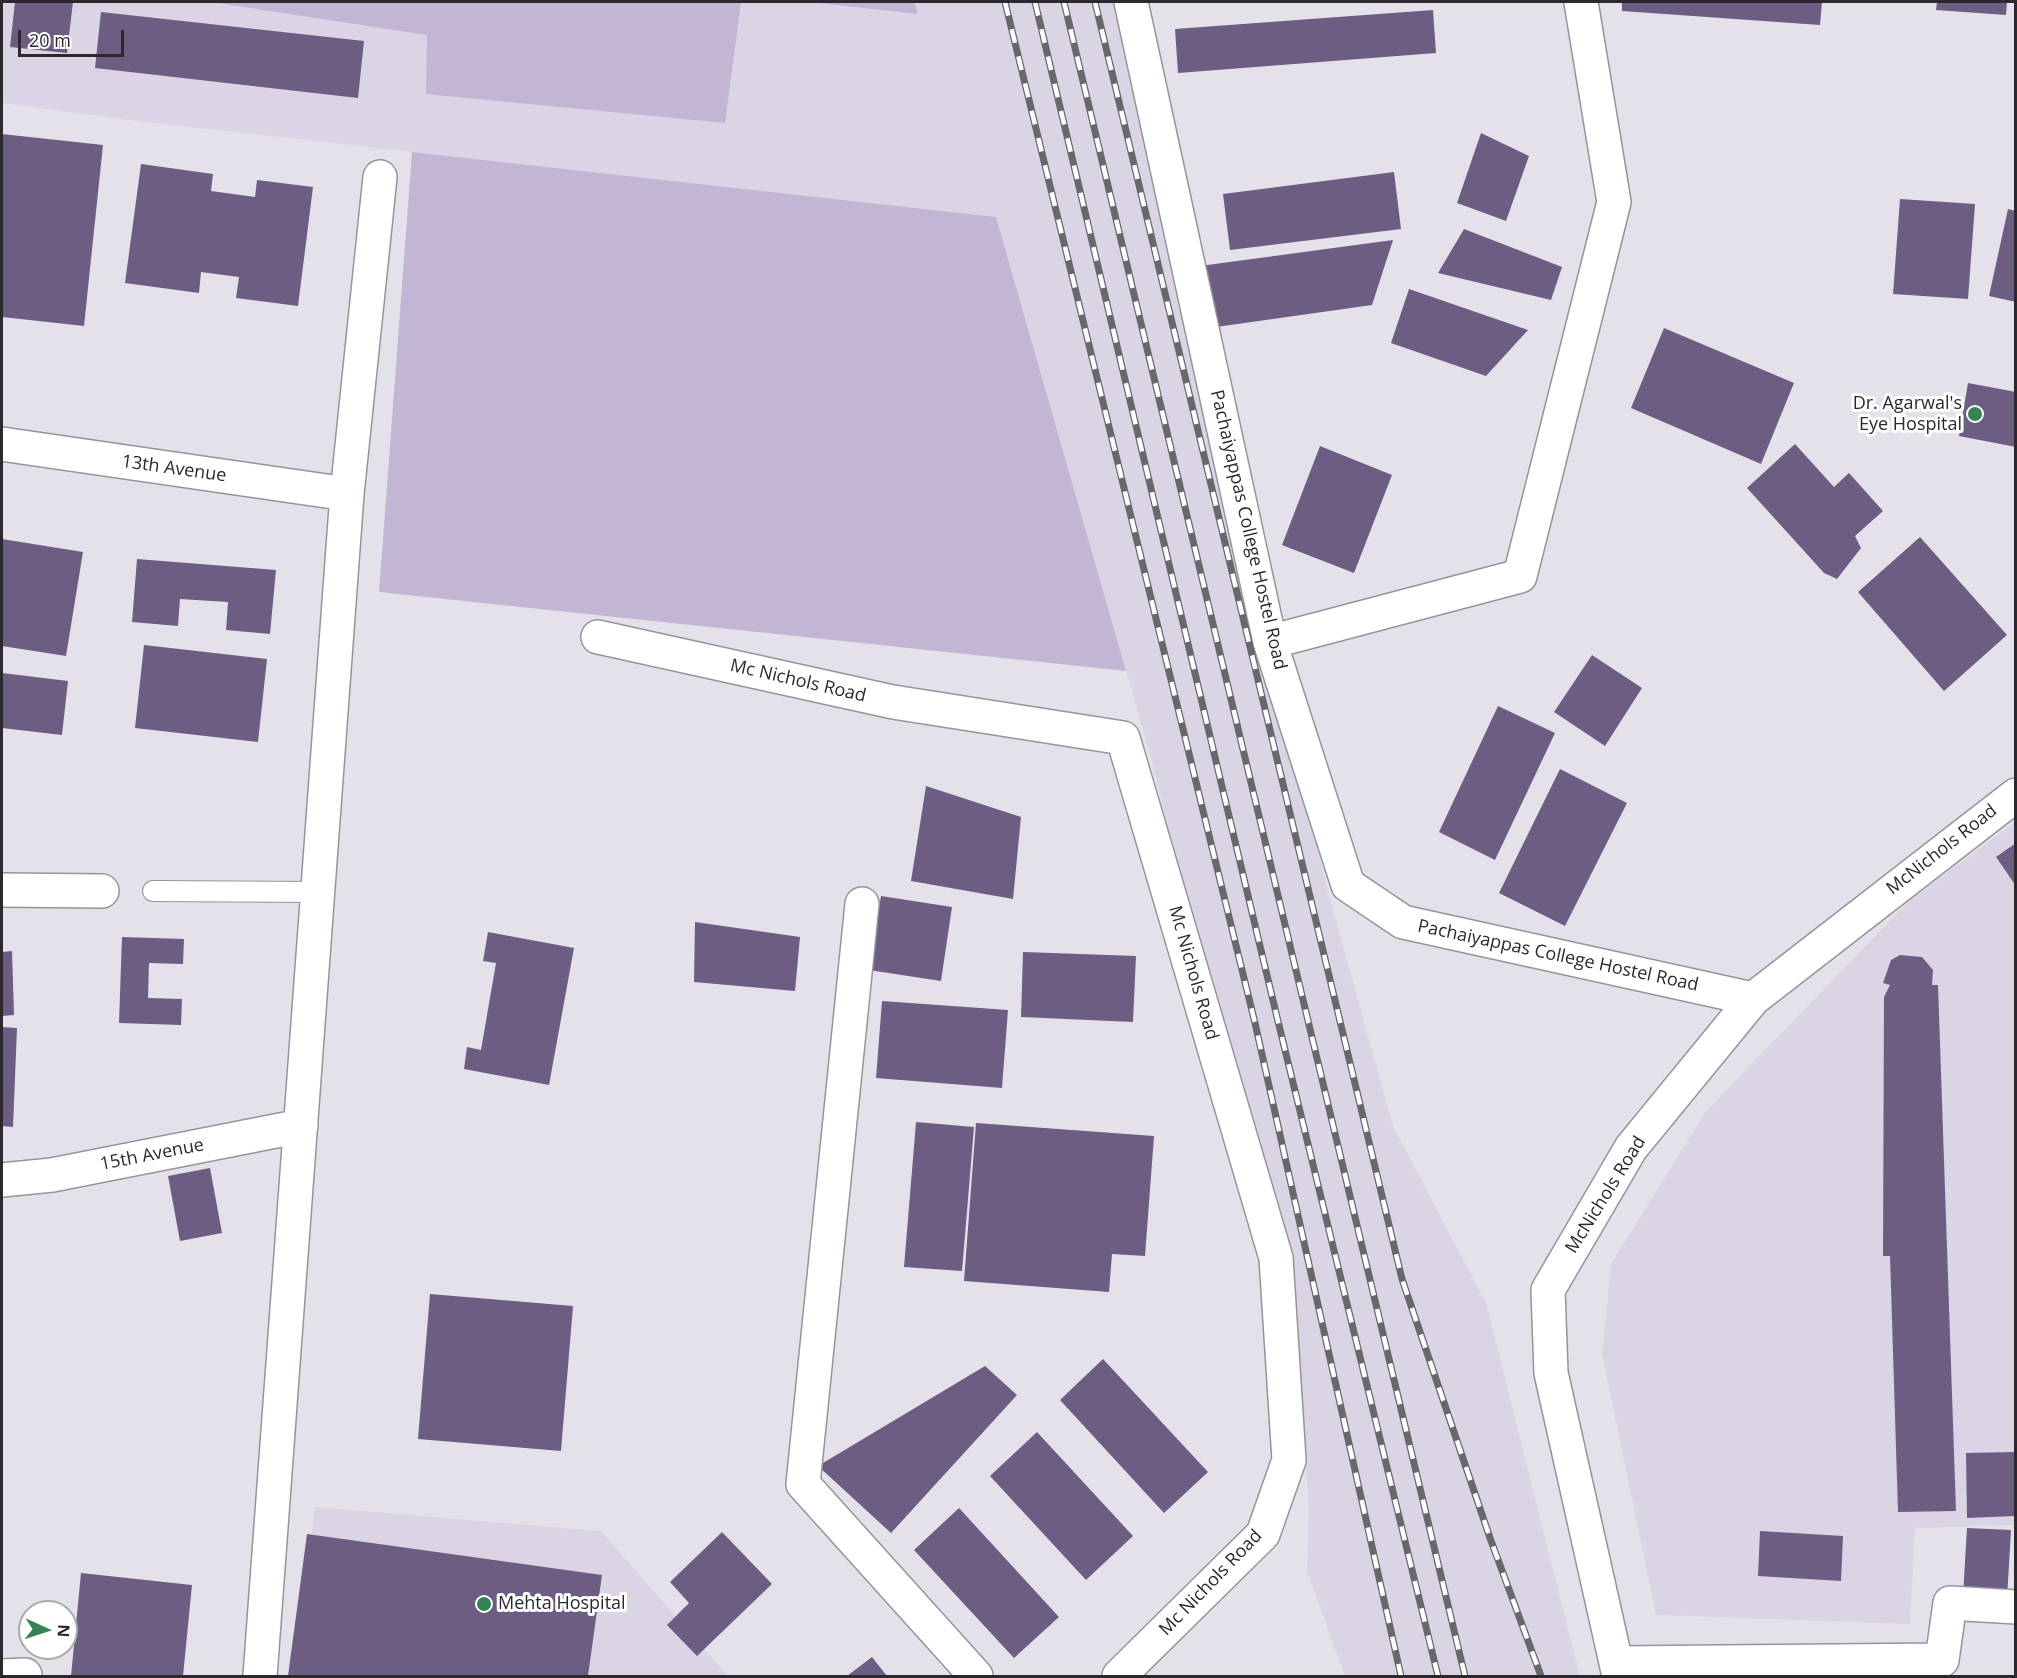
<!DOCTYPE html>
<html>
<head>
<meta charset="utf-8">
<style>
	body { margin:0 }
	#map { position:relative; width:2017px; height:1678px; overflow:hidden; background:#e5e1eb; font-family:"Open Sans",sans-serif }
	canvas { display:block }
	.frame { position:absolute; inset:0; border:3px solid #2b292d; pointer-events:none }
	.north { position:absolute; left:18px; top:1600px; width:60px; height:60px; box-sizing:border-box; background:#fff; border:2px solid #aaa9ab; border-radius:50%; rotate:93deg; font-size:16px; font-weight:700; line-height:24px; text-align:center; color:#2b292d }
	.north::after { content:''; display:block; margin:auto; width:21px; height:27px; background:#338353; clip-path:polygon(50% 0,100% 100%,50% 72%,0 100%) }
	.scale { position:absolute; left:18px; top:30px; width:106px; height:27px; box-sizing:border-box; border:3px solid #2b292d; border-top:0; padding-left:8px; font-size:18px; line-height:21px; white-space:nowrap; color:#2b292d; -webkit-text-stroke:4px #fff; paint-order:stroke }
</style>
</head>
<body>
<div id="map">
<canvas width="2017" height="1678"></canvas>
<div class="frame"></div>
<div class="north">N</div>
<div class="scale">20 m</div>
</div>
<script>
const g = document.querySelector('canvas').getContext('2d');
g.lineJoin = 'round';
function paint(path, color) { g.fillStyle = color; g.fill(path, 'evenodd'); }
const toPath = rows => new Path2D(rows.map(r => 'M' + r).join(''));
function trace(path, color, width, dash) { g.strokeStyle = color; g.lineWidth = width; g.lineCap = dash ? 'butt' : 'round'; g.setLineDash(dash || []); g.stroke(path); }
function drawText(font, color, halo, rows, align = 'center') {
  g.font = font + ' "Open Sans",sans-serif'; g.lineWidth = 6; g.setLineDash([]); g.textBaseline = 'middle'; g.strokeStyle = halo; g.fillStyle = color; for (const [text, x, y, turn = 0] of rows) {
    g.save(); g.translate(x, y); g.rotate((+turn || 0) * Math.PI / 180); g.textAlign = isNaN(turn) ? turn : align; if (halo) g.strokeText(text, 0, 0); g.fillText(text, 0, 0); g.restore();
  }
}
paint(toPath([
	[2,2,1115,2,1328,892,1393,1126,1486,1303,1580,1676,1345,1676,1307,1571,1309,1507,1296,1340,1148,747,996,217,144,122,2,103],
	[2015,822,2015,1525,1915,1528,1910,1624,1656,1615,1602,1354,1611,1264,1706,1111,1909,901],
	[315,1507,601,1531,728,1676,295,1676]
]), '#dbd4e5');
paint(toPath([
	[211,2,741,2,725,123,426,94,427,35],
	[809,2,914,2,918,14],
	[412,152,996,217,1126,671,379,592]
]), '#c3b6d5');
paint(toPath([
	[15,2,73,2,67,53,10,47],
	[1622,2,1822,2,1820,25,1622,11],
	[1937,2,2007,2,2006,15,1936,10],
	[1433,10,1436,53,1178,73,1175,29],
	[101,12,364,41,358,98,95,68],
	[1481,133,1529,156,1506,221,1457,203],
	[2,134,103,145,84,326,2,317],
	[141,164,213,174,211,191,255,197,257,180,313,187,298,306,236,298,239,277,201,272,199,293,125,283],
	[1394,172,1401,229,1230,250,1223,194],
	[1900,199,1975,204,1968,299,1893,294],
	[2008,209,2016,211,2016,302,1989,296],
	[1464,229,1562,267,1551,300,1438,273],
	[1393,240,1372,305,1209,328,1200,266],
	[1409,289,1528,330,1486,376,1391,343],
	[1664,328,1794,383,1761,464,1631,408],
	[1968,383,2016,392,2016,447,1959,436],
	[1795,444,1834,487,1849,473,1883,511,1855,536,1861,548,1837,579,1824,573,1747,488],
	[1320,446,1392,475,1354,573,1282,545],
	[1920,537,2007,635,1944,691,1858,592],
	[2,539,83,552,66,656,2,646],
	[137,559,276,570,270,634,226,630,228,602,180,599,178,626,132,622],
	[144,645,267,659,258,742,135,728],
	[1592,655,1642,688,1605,746,1554,712],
	[2,673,68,681,62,735,2,728],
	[1498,706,1555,733,1495,860,1439,832],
	[1560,769,1627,803,1565,926,1499,893],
	[926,786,1021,817,1013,899,911,881],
	[2016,843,2016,886,1996,857],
	[881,896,952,907,941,981,869,970],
	[695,922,800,937,795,991,694,982],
	[488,932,574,948,549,1085,464,1069,467,1047,481,1050,496,963,483,961],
	[122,937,184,939,183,964,149,963,148,998,182,999,181,1025,119,1023],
	[12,951,14,1015,2,1016,2,952],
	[1023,952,1136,956,1133,1022,1021,1017],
	[1900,955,1922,957,1933,970,1932,985,1938,985,1956,1511,1898,1512,1890,1256,1883,1256,1884,997,1890,985,1883,983,1891,960],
	[882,1001,1008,1010,1002,1088,876,1078],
	[2,1027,17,1028,13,1127,2,1126],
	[916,1122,974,1127,962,1271,904,1267],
	[976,1123,1154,1136,1145,1256,1112,1254,1109,1292,964,1281],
	[210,1168,222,1233,180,1241,168,1176],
	[430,1294,573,1306,561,1451,418,1439],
	[1103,1359,1208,1472,1164,1513,1060,1400],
	[985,1366,1017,1395,891,1533,818,1466],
	[1037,1432,1133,1536,1086,1580,990,1476],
	[2016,1452,2016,1516,1967,1518,1966,1453],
	[959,1508,1059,1617,1014,1658,914,1550],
	[1967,1528,2011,1530,2007,1599,1963,1596],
	[1760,1531,1843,1536,1841,1581,1758,1576],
	[722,1532,772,1584,697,1656,667,1625,689,1603,670,1582],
	[307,1534,602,1575,588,1676,288,1676],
	[81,1573,192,1585,183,1676,71,1676],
	[872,1657,887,1676,847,1676]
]), '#6e5d83');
const service = toPath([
	[153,891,318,892]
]);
const minor = toPath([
	[1131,2,1270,642,1348,885,1403,922,1753,999],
	[2,444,347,494],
	[598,637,893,702,1123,738,1276,1258,1289,1460,1263,1534,1119,1676],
	[1270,642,1520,576,1614,202,1581,2],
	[2,890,102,891],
	[862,904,803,1484,976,1676],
	[2,1180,52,1175,301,1126],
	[1616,1663,1942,1660,1950,1603,2016,1607],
	[2,1676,25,1675],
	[260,1676,347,494,380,177],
	[1619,1676,1551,1373,1548,1290,1631,1148,1753,999,2016,795]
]);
trace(service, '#97939c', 22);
trace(minor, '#97939c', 36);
trace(service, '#fff', 20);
trace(minor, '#fff', 33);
const rail = toPath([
	[1005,2,1255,1023,1401,1676],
	[1035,2,1276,1013,1438,1676],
	[1064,2,1465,1676],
	[1095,2,1402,1279,1490,1538,1541,1676]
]);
trace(rail, '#69666c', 7);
trace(rail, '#fff', 4.5, [14]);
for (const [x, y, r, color] of [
	[1975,414,8,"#338353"],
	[484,1604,8,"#338353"]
]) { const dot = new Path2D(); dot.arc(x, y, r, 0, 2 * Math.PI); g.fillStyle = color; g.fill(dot); trace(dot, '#fff', 2); }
drawText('18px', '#2b292d', '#fff', [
	["Dr. Agarwal's",1962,404],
	["Eye Hospital",1962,425],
	["Mehta Hospital",498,1604,"left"]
], 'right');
drawText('18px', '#2b292d', '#fff', [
	["13th Avenue",174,469,8],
	["Pachaiyappas College Hostel Road",1248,530,77],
	["Mc Nichols Road",798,681,13],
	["McNichols Road",1942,850,-38],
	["Pachaiyappas College Hostel Road",1558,956,12],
	["Mc Nichols Road",1193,973,74],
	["15th Avenue",152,1155,-11],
	["McNichols Road",1606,1195,-58],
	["Mc Nichols Road",1211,1583,-46]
]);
</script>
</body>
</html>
